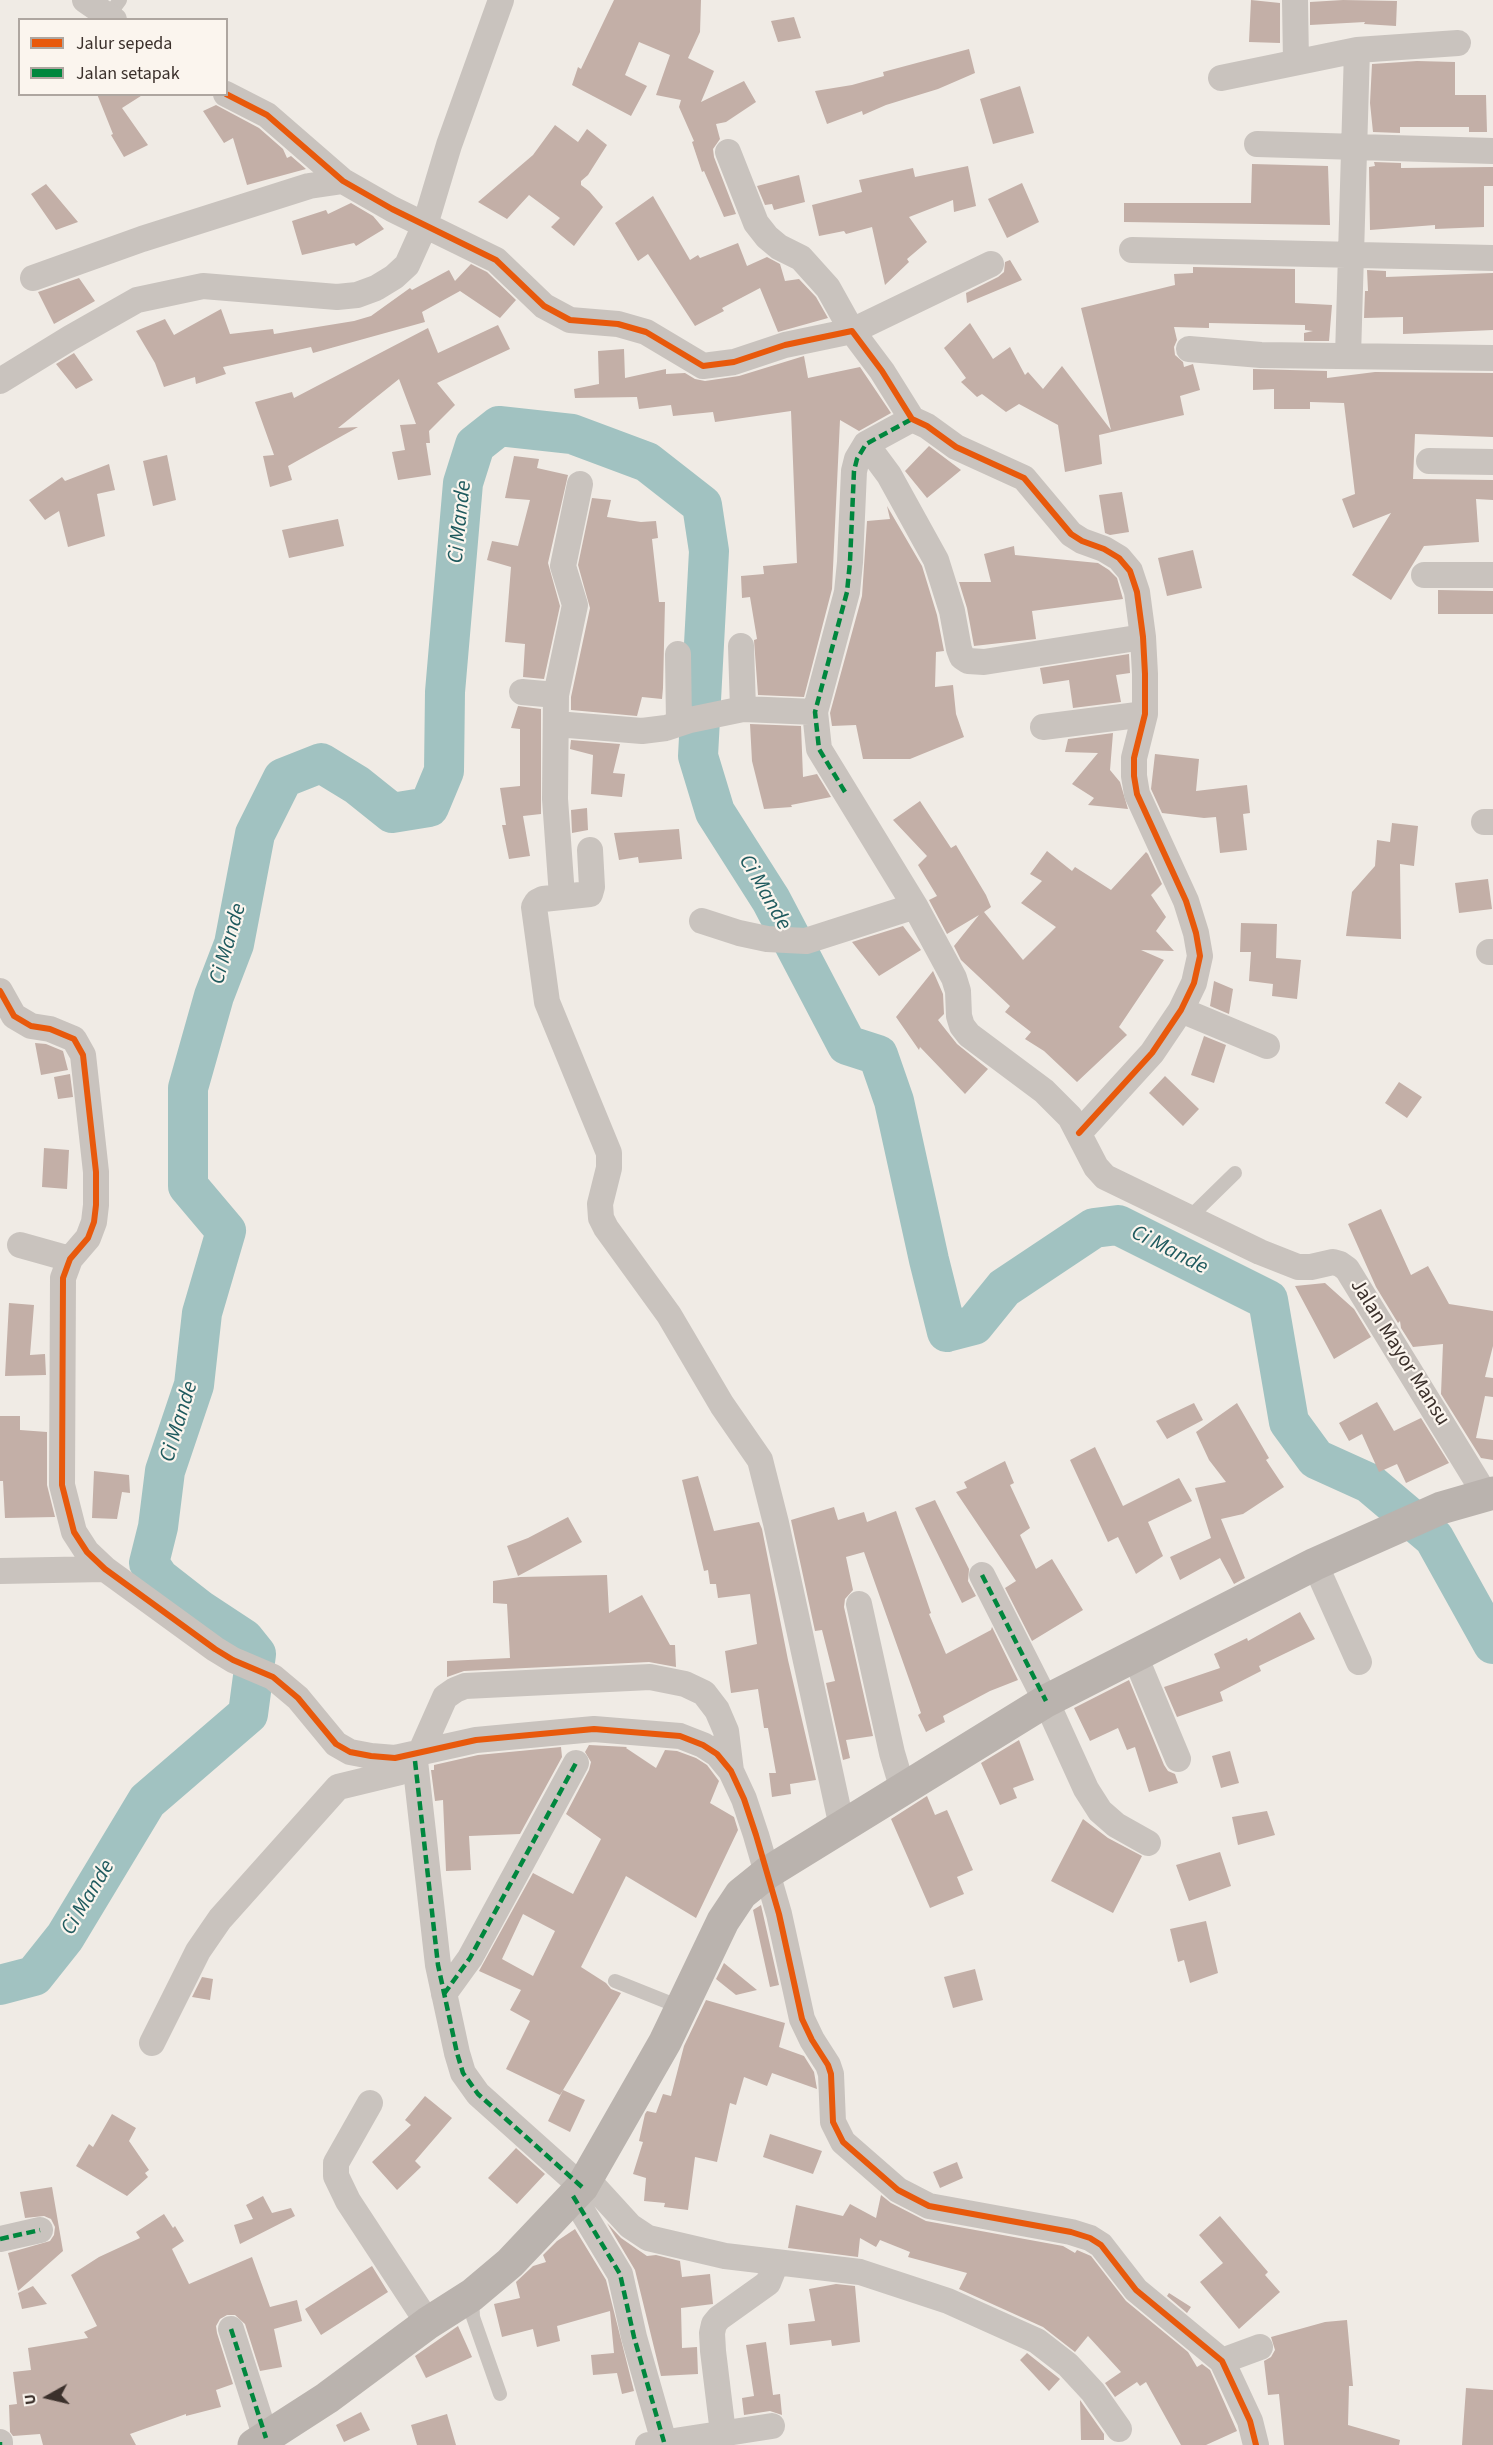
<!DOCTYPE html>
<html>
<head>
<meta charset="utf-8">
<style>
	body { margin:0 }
	#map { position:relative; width:1493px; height:2445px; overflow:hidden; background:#f0ebe5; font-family:"Source Sans 3",sans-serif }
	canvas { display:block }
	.legend { position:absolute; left:18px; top:18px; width:210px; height:78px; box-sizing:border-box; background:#fbf5ee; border:2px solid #aea6a0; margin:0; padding:8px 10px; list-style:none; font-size:18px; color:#3b302b }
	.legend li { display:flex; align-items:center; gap:12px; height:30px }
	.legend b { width:30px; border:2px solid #aea6a0 }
	.north { position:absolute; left:18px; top:2367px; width:60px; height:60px; -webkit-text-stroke:4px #fbf5ee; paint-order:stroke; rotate:262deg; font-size:16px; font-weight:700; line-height:24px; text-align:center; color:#3b302b }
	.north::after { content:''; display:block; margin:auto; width:21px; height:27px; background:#3b302b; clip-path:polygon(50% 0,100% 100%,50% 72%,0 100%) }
</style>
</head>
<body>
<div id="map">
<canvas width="1493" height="2445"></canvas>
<ul class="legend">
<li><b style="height:8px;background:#e8590c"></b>Jalur sepeda</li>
<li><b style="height:8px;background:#00873e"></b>Jalan setapak</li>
</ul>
<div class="north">U</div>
</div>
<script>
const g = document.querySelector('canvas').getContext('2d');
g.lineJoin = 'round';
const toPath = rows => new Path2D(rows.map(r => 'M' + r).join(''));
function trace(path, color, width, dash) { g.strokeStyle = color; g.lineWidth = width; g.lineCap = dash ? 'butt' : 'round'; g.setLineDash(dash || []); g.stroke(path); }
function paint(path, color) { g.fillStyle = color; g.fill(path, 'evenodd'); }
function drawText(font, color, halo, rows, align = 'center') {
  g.font = font + ' "Source Sans 3",sans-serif'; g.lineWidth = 4.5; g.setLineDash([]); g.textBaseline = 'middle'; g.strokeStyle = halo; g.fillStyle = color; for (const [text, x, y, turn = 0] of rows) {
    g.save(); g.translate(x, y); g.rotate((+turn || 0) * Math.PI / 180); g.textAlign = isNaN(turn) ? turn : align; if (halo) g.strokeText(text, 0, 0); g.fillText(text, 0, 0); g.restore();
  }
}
trace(toPath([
	[0,1985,34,1976,65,1937,147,1801,248,1714,256,1654,244,1639,200,1610,159,1578,149,1563,158,1527,165,1471,194,1385,202,1313,226,1231,188,1186,188,1088,214,996,234,944,255,834,283,778,321,763,357,785,392,813,429,807,444,771,445,692,463,483,475,445,499,426,572,434,647,462,702,505,709,551,698,756,715,812,771,900,847,1045,878,1055,894,1101,929,1260,947,1332,974,1325,1004,1288,1094,1228,1118,1225,1268,1300,1289,1422,1316,1459,1369,1483,1434,1538,1493,1644]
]), '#a1c2c1', 40);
paint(toPath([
	[614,0,701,0,700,32,688,58,714,71,701,102,744,81,756,102,726,122,716,124,720,139,713,149,714,157,736,214,724,217,704,171,702,172,692,142,694,141,679,107,681,100,656,95,670,55,639,42,625,75,647,86,631,116,572,85,578,67,581,69],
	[1251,0,1280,3,1280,43,1249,42],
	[1343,0,1397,1,1396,26,1364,24,1365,22,1310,25,1310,2],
	[794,17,801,38,778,42,771,21],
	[969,49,975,73,938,89,886,105,863,115,862,111,827,124,815,91,852,85,884,76,883,72],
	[1417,61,1455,62,1455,95,1486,95,1487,132,1469,132,1469,127,1400,127,1400,133,1373,132,1370,103,1372,64],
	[1020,86,1034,133,993,144,980,99],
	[97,94,144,94,122,108,148,145,124,157,111,135,113,134],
	[216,105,259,128,283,149,287,158,291,156,306,169,247,185,233,138,224,143,203,111],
	[555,125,578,142,587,129,607,145,588,175,581,181,581,185,589,191,603,207,574,246,551,227,560,218,529,195,507,219,478,202,533,155],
	[1374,162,1401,163,1401,168,1493,167,1493,186,1484,186,1484,227,1435,229,1435,225,1370,230,1369,167,1375,166],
	[1252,164,1328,166,1330,225,1124,222,1124,203,1251,203],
	[968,166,976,206,954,212,953,200,909,217,927,242,907,259,909,262,885,285,872,227,846,234,844,231,819,236,812,205,862,192,859,180,913,168,915,177],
	[799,175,805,202,774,210,772,204,765,205,757,186],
	[1022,183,1039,222,1007,238,988,199],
	[46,184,78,222,56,230,31,194],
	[653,196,690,260,698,255,700,258,738,243,747,266,767,257,780,264,785,281,799,279,816,297,828,318,778,332,760,288,722,308,724,311,695,326,648,254,638,261,615,223],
	[351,203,373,216,384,229,356,246,354,243,302,255,292,221,326,210,328,214],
	[1010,260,1022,280,967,303,966,293,998,277,1004,272,1005,262],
	[471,264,487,272,516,300,500,318,460,291,422,312,425,322,313,353,311,347,223,367,226,374,196,384,195,377,164,387,155,363,136,331,165,319,174,335,221,309,230,334,273,329,274,334,354,321,371,316,410,288,412,290,449,270,455,281],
	[1193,267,1295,269,1295,303,1332,305,1329,341,1304,341,1304,333,1313,331,1305,330,1305,325,1209,323,1209,328,1174,327,1177,340,1174,347,1175,355,1183,362,1184,367,1193,364,1200,390,1180,396,1184,415,1099,435,1102,464,1065,472,1058,425,1019,404,1006,412,982,394,977,397,961,382,966,378,944,348,970,323,993,359,1010,347,1025,375,1028,372,1043,389,1062,366,1111,430,1081,308,1175,285,1174,274,1193,273],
	[1367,270,1386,271,1386,277,1493,273,1493,330,1403,334,1403,317,1364,318,1365,291,1368,291],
	[79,278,95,301,54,324,38,292],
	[498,325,510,349,437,383,455,405,429,431,430,443,426,443,431,475,398,480,392,452,405,450,400,425,416,424,399,379,338,428,358,427,288,466,292,480,270,487,263,456,274,455,255,402,292,392,294,398,428,328,438,353],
	[624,349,625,378,666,369,666,374,685,373,695,379,705,381,739,376,804,356,808,378,860,367,891,413,859,431,840,420,832,589,804,697,758,695,754,640,757,639,750,597,742,598,741,576,764,574,763,566,797,563,791,411,715,422,713,412,673,416,671,405,639,409,637,397,575,398,574,389,599,384,598,351],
	[74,353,93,380,76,389,56,364],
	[1253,369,1327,371,1327,378,1375,372,1493,373,1493,437,1415,434,1413,479,1493,480,1493,500,1476,499,1479,542,1424,546,1391,600,1352,575,1391,513,1353,528,1342,499,1355,494,1344,403,1310,402,1310,409,1274,409,1274,389,1253,390],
	[929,446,961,470,927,498,905,471],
	[167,455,176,500,153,506,143,461],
	[514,456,539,459,537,468,568,475,548,563,560,606,544,679,523,677,525,644,505,642,511,567,487,560,492,541,518,546,530,500,505,498],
	[109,464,115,490,97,494,105,536,68,547,59,511,45,520,29,500,62,477,65,481],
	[1122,492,1129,532,1110,535,1105,533,1099,495],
	[592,498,611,500,607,517,641,522,656,521,658,538,652,539,659,602,665,602,663,688,662,699,642,697,637,716,571,710,571,697,590,608,578,565],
	[887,506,922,566,937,615,944,651,936,652,935,687,953,685,956,714,964,737,910,759,863,759,856,725,832,726,830,713,862,596,867,521,890,519],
	[338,519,344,546,289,558,282,530],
	[1014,546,1015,555,1098,563,1109,570,1117,578,1123,599,1032,611,1036,639,974,646,967,608,959,582,991,582,984,554],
	[1193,550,1202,588,1167,596,1158,558],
	[1438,590,1493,591,1493,614,1438,614],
	[1129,654,1130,673,1116,675,1121,702,1073,708,1069,680,1043,684,1040,668],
	[518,706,541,709,541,814,523,816,530,856,509,859,502,825,506,825,500,788,520,786,520,729,511,728],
	[750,724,801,726,803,777,817,774,831,797,791,805,792,807,764,809,752,761],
	[1113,733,1110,770,1120,782,1128,809,1088,805,1094,798,1072,784,1098,753,1065,752,1068,739],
	[571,740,620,744,613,773,625,774,622,797,591,794,593,755,570,749],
	[1155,754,1199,759,1196,791,1247,785,1250,813,1243,814,1247,850,1220,853,1216,817,1204,818,1162,813,1151,789],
	[920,801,951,848,956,845,986,895,991,907,984,912,1023,960,1056,927,1021,903,1042,881,1030,874,1047,851,1072,871,1075,867,1111,890,1146,852,1148,854,1162,884,1151,895,1166,917,1156,931,1174,951,1141,950,1164,960,1119,1027,1127,1035,1077,1082,1044,1051,1025,1039,1031,1032,1005,1012,1010,1006,961,960,954,946,979,915,947,934,929,900,937,896,918,865,927,856,893,820],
	[587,808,588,830,572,833,571,810],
	[1392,823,1418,826,1414,866,1400,864,1401,939,1346,936,1352,892,1375,866,1377,840,1390,842],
	[679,829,682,859,639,863,638,857,619,860,614,833],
	[1488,879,1492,909,1459,913,1455,883],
	[1241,923,1277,924,1276,958,1301,960,1297,999,1272,996,1273,984,1249,981,1251,952,1240,952],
	[903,926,921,950,879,976,852,942],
	[933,971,943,994,944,1014,938,1020,957,1044,988,1069,965,1094,920,1047,919,1050,896,1017],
	[1214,981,1233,989,1229,1014,1210,1006],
	[1204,1036,1226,1045,1214,1083,1191,1075],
	[35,1043,46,1044,63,1051,68,1070,41,1075],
	[70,1074,73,1097,58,1099,54,1077],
	[1165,1076,1199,1109,1183,1126,1149,1093],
	[1399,1082,1422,1097,1407,1118,1385,1103],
	[44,1148,69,1150,67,1189,42,1187],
	[1381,1209,1411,1275,1428,1266,1449,1304,1493,1311,1493,1346,1485,1377,1493,1378,1493,1397,1485,1396,1476,1438,1493,1440,1493,1460,1481,1458,1441,1394,1443,1344,1413,1347,1401,1328,1400,1321,1398,1323,1376,1287,1348,1224],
	[1325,1283,1354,1309,1371,1337,1334,1359,1295,1286],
	[9,1303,34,1305,30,1355,45,1354,46,1375,5,1376],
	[1377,1402,1394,1431,1421,1418,1449,1463,1406,1483,1397,1464,1379,1472,1362,1434,1349,1441,1339,1423],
	[1194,1403,1203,1420,1167,1439,1156,1421],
	[1237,1403,1269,1458,1266,1460,1284,1487,1243,1514,1221,1519,1245,1578,1234,1584,1220,1558,1180,1580,1170,1557,1211,1538,1195,1488,1226,1482,1209,1460,1196,1432],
	[0,1416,20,1416,20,1430,47,1432,47,1485,55,1517,5,1518,3,1481,0,1481],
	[1095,1447,1123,1506,1179,1478,1192,1501,1148,1522,1163,1556,1136,1574,1118,1537,1108,1542,1070,1460],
	[1005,1461,1014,1483,1010,1485,1030,1528,1020,1535,1036,1569,1052,1559,1083,1610,1032,1641,1005,1588,1016,1581,956,1492,967,1488,964,1482],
	[94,1471,129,1475,130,1493,122,1492,117,1519,92,1518],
	[698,1476,714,1531,759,1522,762,1529,788,1660,816,1780,790,1784,791,1794,772,1797,769,1773,776,1773,768,1728,764,1728,758,1689,731,1693,725,1651,757,1644,750,1594,718,1598,716,1584,710,1584,708,1570,704,1571,682,1480],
	[935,1500,969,1569,968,1581,976,1596,962,1603,915,1508],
	[834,1507,838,1520,864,1512,867,1522,896,1511,931,1613,929,1614,946,1654,991,1630,992,1627,1018,1680,990,1691,943,1716,945,1722,926,1732,918,1715,921,1713,864,1552,846,1557,853,1590,845,1599,844,1607,873,1736,846,1740,850,1758,843,1760,826,1683,835,1681,822,1630,815,1631,791,1520],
	[568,1517,582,1542,518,1576,507,1546,528,1538],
	[607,1575,609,1613,642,1595,670,1645,675,1645,676,1667,649,1662,464,1671,447,1677,447,1661,510,1658,507,1604,493,1603,493,1581,520,1577],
	[1300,1612,1315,1639,1259,1666,1261,1671,1220,1692,1223,1701,1177,1717,1164,1687,1220,1668,1214,1654,1247,1638,1248,1641],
	[1129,1680,1164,1765,1168,1771,1175,1774,1178,1783,1149,1792,1135,1747,1127,1750,1118,1728,1090,1741,1074,1708],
	[1019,1740,1034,1780,1013,1788,1017,1798,1000,1805,981,1763],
	[589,1745,627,1747,626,1748,656,1768,665,1750,677,1751,696,1758,707,1765,719,1781,710,1803,734,1817,738,1830,696,1918,626,1876,581,1967,606,1983,611,1989,621,1993,563,2090,585,2100,570,2132,548,2121,563,2090,560,2095,506,2069,530,2021,510,2010,521,1990,479,1971,533,1873,573,1894,601,1839,566,1814,589,1770,591,1762,585,1752],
	[523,1914,555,1931,533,1976,502,1959],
	[561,1747,562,1757,520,1834,469,1836,471,1870,446,1871,443,1800,435,1801,431,1770,434,1770,434,1765,478,1755],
	[1230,1751,1239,1783,1221,1788,1212,1756],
	[927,1796,935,1815,947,1810,973,1870,957,1877,964,1894,930,1908,891,1819],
	[1267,1811,1275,1835,1238,1845,1232,1817],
	[1083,1819,1108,1838,1142,1856,1113,1913,1051,1881],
	[1220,1852,1231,1886,1189,1901,1176,1865],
	[761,1905,779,1985,770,1987,753,1910],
	[1206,1921,1218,1973,1190,1983,1184,1960,1178,1962,1170,1929],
	[724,1963,757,1990,736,1995,716,1979],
	[975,1969,983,2000,953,2008,944,1977],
	[202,1977,213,1979,210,2000,192,1997],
	[706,2000,785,2023,779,2047,804,2056,814,2072,817,2089,772,2073,767,2086,744,2077,736,2105,730,2103,717,2162,695,2157,688,2210,664,2207,665,2203,644,2201,646,2178,633,2174,643,2142,639,2141,645,2114,647,2111,656,2113,663,2094,671,2096,684,2046],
	[425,2096,452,2118,415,2161,421,2167,397,2190,372,2162,411,2125,405,2120],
	[112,2114,136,2128,129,2141,149,2170,145,2173,148,2177,127,2196,76,2166,89,2144,93,2147],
	[770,2134,822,2151,813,2174,763,2157],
	[516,2148,545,2174,517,2204,488,2178],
	[957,2162,963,2178,940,2188,933,2172],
	[52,2187,63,2251,18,2291,8,2253,50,2241,54,2235,55,2227,51,2219,44,2216,25,2218,20,2192],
	[881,2195,891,2203,926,2221,1063,2246,1075,2253,1077,2250,1091,2256,1126,2301,1188,2352,1197,2367,1202,2364,1210,2370,1237,2431,1206,2445,1181,2445,1146,2382,1140,2386,1137,2382,1115,2397,1105,2383,1121,2372,1088,2336,1075,2352,1043,2327,959,2289,967,2273,908,2257,910,2252,880,2240,876,2247,860,2238,858,2257,788,2248,796,2205,843,2216,850,2204,876,2218],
	[263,2196,272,2213,291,2208,295,2216,240,2244,234,2225,253,2219,246,2205],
	[164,2214,173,2228,175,2226,184,2241,172,2249,189,2284,252,2257,270,2307,297,2300,302,2321,274,2329,282,2367,260,2371,245,2324,235,2315,227,2315,220,2319,216,2326,217,2333,233,2384,216,2390,221,2407,186,2416,186,2414,130,2434,136,2445,43,2445,40,2434,13,2436,10,2432,9,2405,17,2404,13,2372,31,2370,28,2348,88,2338,84,2332,97,2326,71,2275,99,2257,140,2238,136,2232],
	[1220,2216,1268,2272,1265,2275,1280,2292,1239,2329,1200,2282,1223,2263,1199,2235],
	[607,2223,621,2238,647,2256,656,2255,680,2261,682,2277,710,2274,713,2304,681,2308,682,2348,697,2347,698,2374,661,2376,635,2270],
	[575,2229,606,2280,634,2391,622,2394,617,2373,593,2375,591,2355,614,2353,610,2311,557,2326,560,2341,537,2347,533,2329,502,2337,494,2304,520,2298,516,2282,533,2266,546,2262,543,2255,557,2241],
	[372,2266,388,2292,321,2335,305,2309],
	[836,2284,855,2286,860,2342,832,2346,831,2340,790,2345,788,2324,815,2321,809,2289],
	[33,2286,47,2304,22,2309,18,2293],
	[1169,2293,1191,2307,1187,2313,1167,2296],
	[1347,2320,1353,2386,1349,2386,1348,2425,1400,2440,1399,2445,1284,2445,1279,2394,1268,2395,1264,2361,1271,2357,1275,2350,1271,2337,1325,2322],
	[458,2326,472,2357,426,2378,415,2356],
	[766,2342,773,2395,780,2394,782,2415,770,2411,744,2415,742,2398,754,2396,746,2345],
	[1027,2353,1060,2379,1049,2391,1020,2360],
	[1466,2388,1493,2390,1493,2445,1462,2445],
	[1080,2400,1104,2434,1104,2440,1081,2440],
	[361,2412,370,2430,344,2442,336,2425],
	[447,2414,456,2445,417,2445,411,2425]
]), '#c3afa7');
trace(toPath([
	[109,15,120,0],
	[1189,1218,1235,1173],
	[615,1981,680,2007],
	[472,2296,473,2317,500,2394]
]), '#c9c3be', 14);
trace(toPath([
	[85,0,114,20],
	[1295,0,1296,62],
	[1221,78,1357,50,1458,43],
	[226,94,267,115,343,181,392,209,496,260,544,306,570,320,618,324,646,332,703,366,734,362,785,345,852,331,882,371,912,419,927,426,956,447,1024,478,1071,534,1082,541,1104,549,1119,558,1130,571,1137,592,1143,637,1145,674,1145,714,1134,758,1134,776,1137,794,1186,901,1196,933,1200,956,1194,983,1181,1010,1152,1053,1079,1133],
	[1257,144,1493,151],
	[728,152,756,223,767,237,779,247,801,258,828,288,852,331,991,264],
	[1132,250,1493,258],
	[33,278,142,239,309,186,343,181],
	[1189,349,1261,355,1493,358],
	[1348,356,1357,50],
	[0,381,70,338,137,300,203,286,337,297,357,295,376,288,394,277,407,265,425,225,449,145,501,0],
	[912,419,866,444,857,459,854,471,850,562,847,592,815,712,819,749,915,906,954,978,958,991,959,1016,962,1026,969,1035,1044,1091,1070,1117,1096,1167,1105,1177,1260,1252,1298,1267,1311,1267,1333,1262,1340,1264,1347,1269,1485,1494],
	[866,444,889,475,936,560,952,611,959,649,962,657,968,661,984,662,1143,637],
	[1429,461,1493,462],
	[1424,575,1493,575],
	[741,646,743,709],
	[678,654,679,723],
	[522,692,556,695,555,799,562,896],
	[556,695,575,605,563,566,580,484],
	[556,724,642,731,666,728,690,720,743,709,815,712],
	[1043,727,1145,714],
	[1484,822,1493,822],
	[590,850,592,887,590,894,543,899,537,902,534,907,547,1002,609,1153,609,1168,600,1204,601,1218,606,1228,669,1315,722,1405,760,1460,776,1523,842,1827],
	[702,921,739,933,767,939,806,941,915,906],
	[1489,952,1493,952],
	[0,991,14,1016,31,1026,50,1029,74,1039,83,1055,96,1172,96,1205,94,1222,88,1238,70,1259,63,1278,62,1485,74,1532,87,1552,105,1569,215,1649,233,1660,273,1677,298,1698,336,1744,350,1752,371,1756,395,1758,476,1740,594,1729,680,1736,703,1745,717,1754,731,1771,744,1799,756,1835,779,1914,802,2019,812,2040,828,2065,831,2074,833,2122,843,2142,898,2190,929,2206,1071,2232,1090,2238,1101,2245,1136,2290,1222,2361,1250,2421,1256,2445],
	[1181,1010,1267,1046],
	[20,1245,70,1259],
	[1315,1564,1359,1662],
	[0,1571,105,1569],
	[982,1575,1046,1701,1086,1789,1100,1811,1116,1825,1148,1843],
	[859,1604,892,1753,903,1790],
	[1135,1656,1178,1759],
	[415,1761,438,1965,457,2053,463,2073,478,2094,582,2187],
	[444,1994,470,1958,576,1763],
	[152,2043,198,1951,220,1919,338,1787,400,1772,408,1767,421,1751,445,1697,455,1690,465,1686,650,1677,685,1684,704,1693,717,1710,726,1731,731,1771],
	[370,2103,336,2163,336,2176,348,2201,428,2323],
	[587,2179,630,2226,648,2238,725,2256,860,2272,948,2301,1037,2341,1068,2365,1093,2392,1119,2429],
	[573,2196,620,2274,634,2337,664,2442],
	[0,2239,40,2230],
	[231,2329,266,2438],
	[1222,2361,1260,2347],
	[723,2433,713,2351,712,2333,714,2324,719,2318,768,2283,776,2263],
	[0,2442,0,2445],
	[648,2445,772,2426]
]), '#c9c3be', 26);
trace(toPath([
	[254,2445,327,2398,428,2323,472,2295,510,2263,582,2187,665,2042,723,1921,741,1894,767,1873,1046,1701,1315,1564,1441,1508,1493,1493]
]), '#bab3ae', 33);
trace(toPath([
	[845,792,819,749,815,712,847,592,850,562,854,471,857,459,866,444,912,419],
	[982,1575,1046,1701],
	[415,1761,438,1965,457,2053,463,2073,478,2094,582,2187],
	[444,1994,470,1958,576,1763],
	[573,2196,620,2274,634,2337,664,2442],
	[0,2239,40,2230],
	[231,2329,266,2438],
	[0,2442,0,2445]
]), '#00873e', 4.5, [9, 4.5]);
trace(toPath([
	[226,94,267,115,343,181,392,209,496,260,544,306,570,320,618,324,646,332,703,366,734,362,785,345,852,331,882,371,912,419,927,426,956,447,1024,478,1071,534,1082,541,1104,549,1119,558,1130,571,1137,592,1143,637,1145,674,1145,714,1134,758,1134,776,1137,794,1186,901,1196,933,1200,956,1194,983,1181,1010,1152,1053,1079,1133],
	[0,991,14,1016,31,1026,50,1029,74,1039,83,1055,96,1172,96,1205,94,1222,88,1238,70,1259,63,1278,62,1485,74,1532,87,1552,105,1569,215,1649,233,1660,273,1677,298,1698,336,1744,350,1752,371,1756,395,1758,476,1740,594,1729,680,1736,703,1745,717,1754,731,1771,744,1799,756,1835,779,1914,802,2019,812,2040,828,2065,831,2074,833,2122,843,2142,898,2190,929,2206,1071,2232,1090,2238,1101,2245,1136,2290,1222,2361,1250,2421,1256,2445]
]), '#e8590c', 6);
drawText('21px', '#3b302b', '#fbf5ee', [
	["Jalan Mayor Mansu",1399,1353,58]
]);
drawText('italic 22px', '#1f5a5e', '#fbf5ee', [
	["Ci Mande",461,522,-84],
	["Ci Mande",764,893,60],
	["Ci Mande",229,944,-74],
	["Ci Mande",1169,1251,27],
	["Ci Mande",180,1422,-73],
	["Ci Mande",89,1898,-59]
]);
</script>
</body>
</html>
